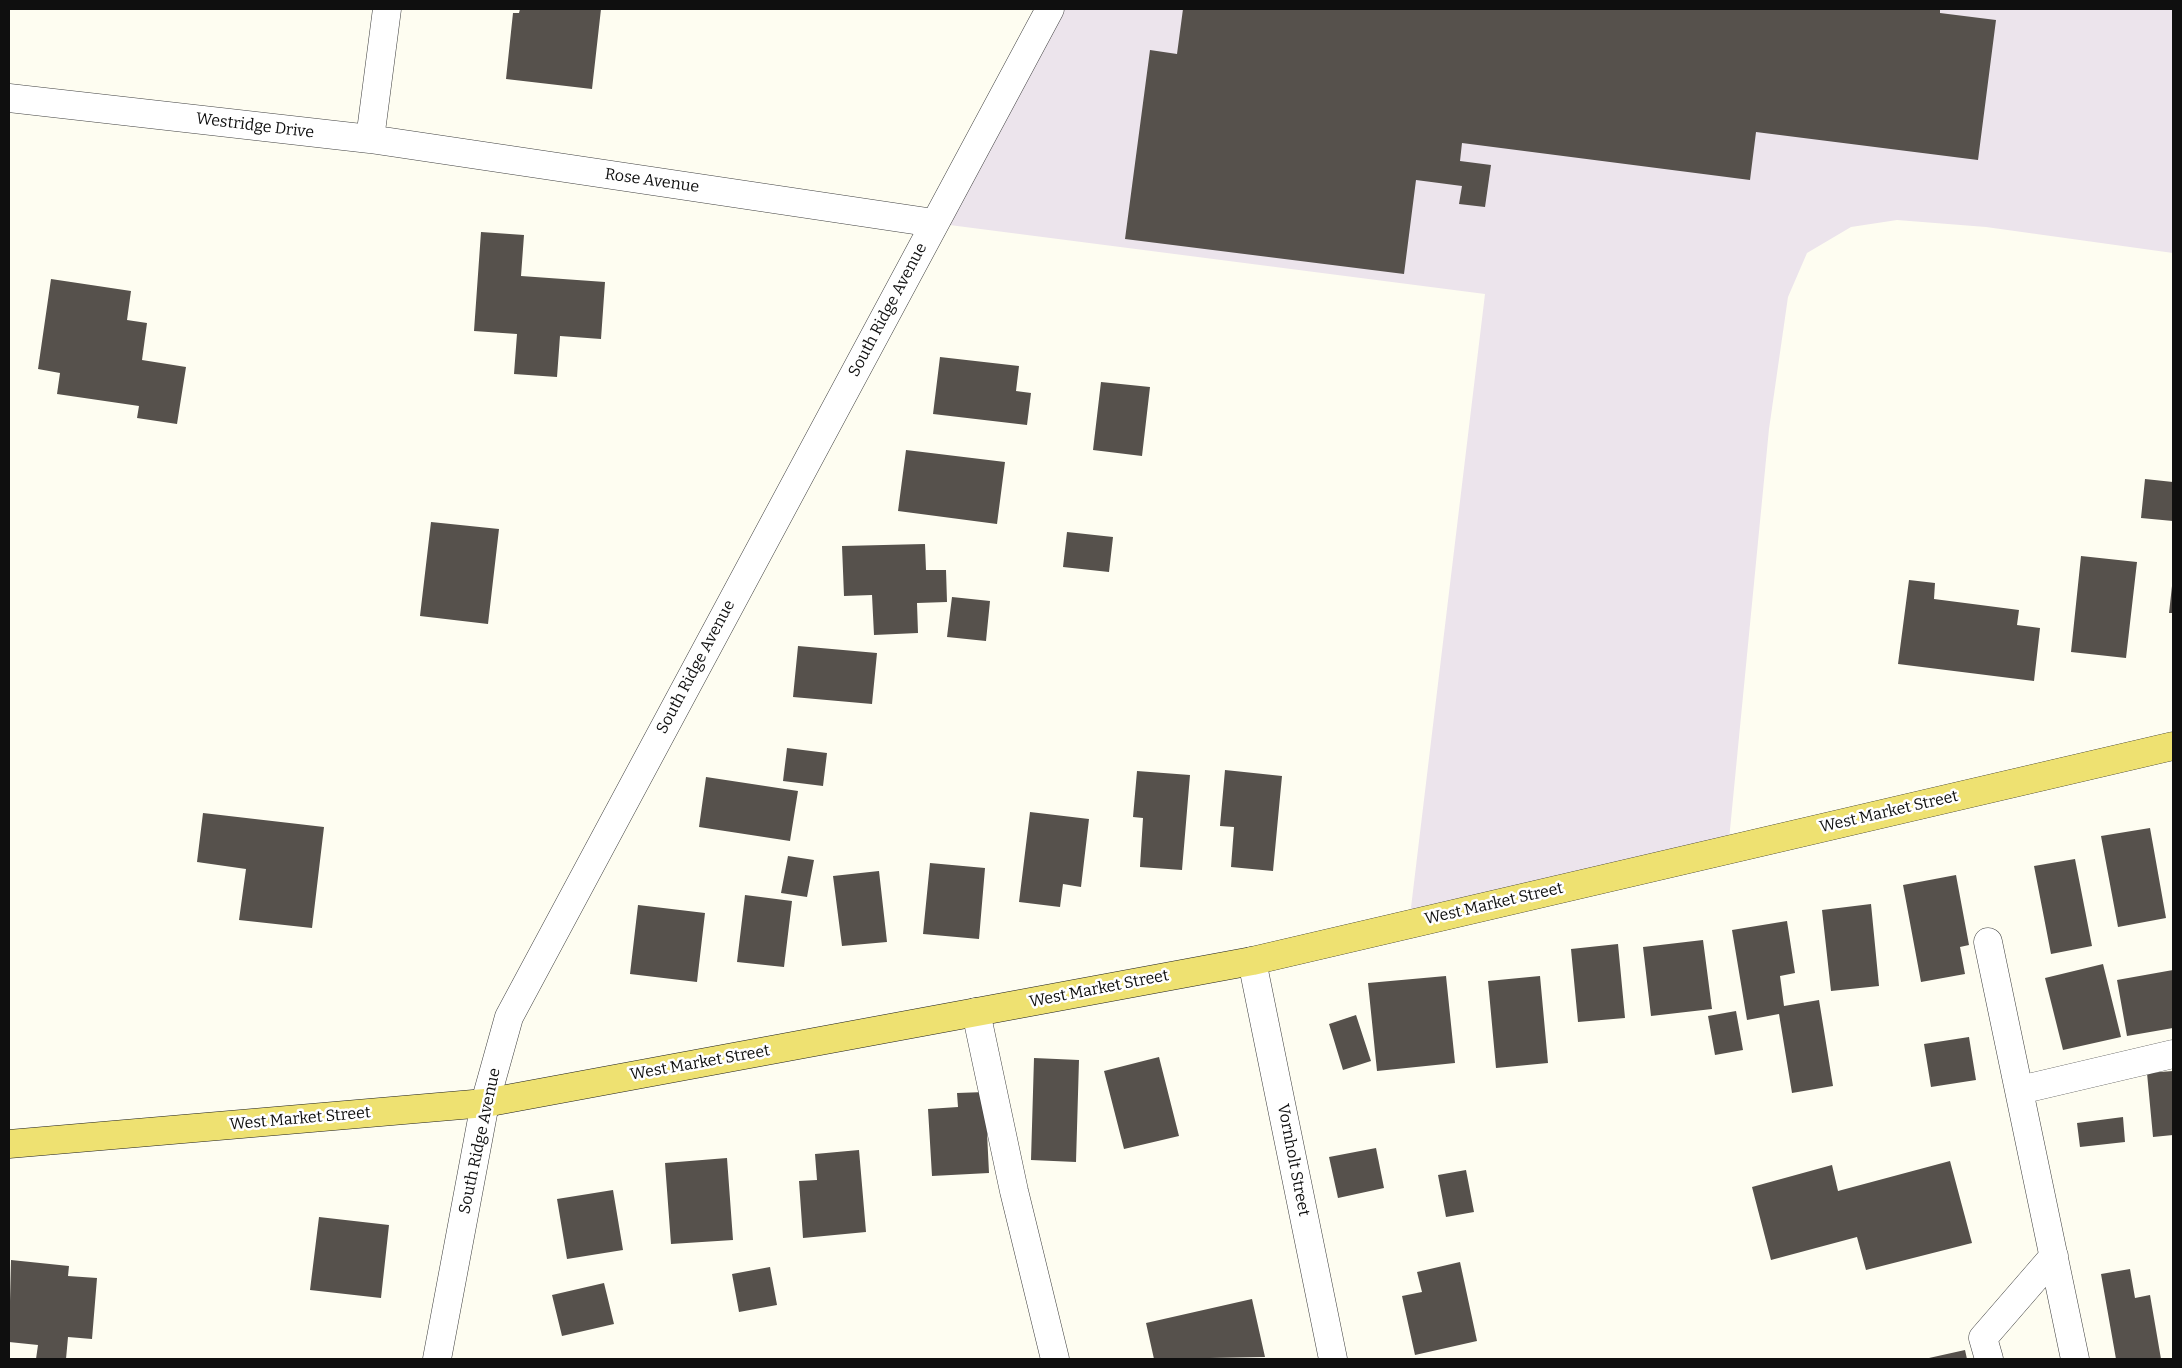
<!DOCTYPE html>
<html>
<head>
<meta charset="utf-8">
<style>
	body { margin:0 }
	#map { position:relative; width:2182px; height:1368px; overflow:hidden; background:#fefdf1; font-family:Bitter,serif }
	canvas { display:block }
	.frame { position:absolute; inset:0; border:10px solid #0f0f0f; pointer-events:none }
</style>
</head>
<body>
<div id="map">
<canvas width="2182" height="1368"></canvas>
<div class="frame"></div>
</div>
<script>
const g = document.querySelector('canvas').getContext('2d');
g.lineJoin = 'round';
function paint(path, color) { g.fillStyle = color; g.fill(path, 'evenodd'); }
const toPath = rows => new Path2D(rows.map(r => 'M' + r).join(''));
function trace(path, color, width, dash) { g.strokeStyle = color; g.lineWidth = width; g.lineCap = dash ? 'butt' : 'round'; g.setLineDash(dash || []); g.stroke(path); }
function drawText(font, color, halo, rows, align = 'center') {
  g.font = font + ' Bitter,serif'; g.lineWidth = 5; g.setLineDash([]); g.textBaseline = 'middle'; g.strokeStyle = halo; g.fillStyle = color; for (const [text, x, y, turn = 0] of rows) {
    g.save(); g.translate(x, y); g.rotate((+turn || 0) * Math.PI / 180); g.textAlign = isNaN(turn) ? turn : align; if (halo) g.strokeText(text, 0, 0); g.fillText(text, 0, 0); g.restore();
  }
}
paint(toPath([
	[1050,9,2173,9,2173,253,1986,227,1897,220,1851,227,1807,253,1788,297,1769,429,1728,850,1409,924,1485,294,934,223]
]), '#ece4ec');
paint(toPath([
	[520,9,601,9,592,89,506,79,513,13,519,13],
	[1183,9,1940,9,1940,13,1996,20,1978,160,1756,132,1750,180,1462,143,1460,161,1491,165,1485,207,1459,204,1462,186,1416,180,1404,274,1125,239,1150,50,1177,54],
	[481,232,524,235,521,276,605,282,601,339,560,336,557,377,514,374,517,334,474,331],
	[51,279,131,291,127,320,147,323,142,360,186,367,177,424,137,418,139,406,57,394,60,373,38,369],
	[940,357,1019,366,1016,391,1031,393,1027,425,933,414],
	[1101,382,1150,387,1142,456,1093,450],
	[906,450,1005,462,997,524,898,511],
	[2145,479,2173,482,2173,521,2141,518],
	[431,522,499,529,488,624,420,616],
	[1067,532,1113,537,1109,572,1063,567],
	[925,544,926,570,946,570,947,602,917,603,918,633,874,635,872,595,844,596,842,546],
	[2081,556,2137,562,2126,658,2071,652],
	[1909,580,1935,583,1934,599,2019,610,2017,625,2040,628,2034,681,1898,664],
	[2172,586,2173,586,2173,613,2169,613],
	[952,597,990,601,986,641,947,637],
	[798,646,877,653,872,704,793,697],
	[787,748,827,753,823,786,783,781],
	[1225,770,1282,776,1273,871,1231,867,1234,827,1220,826],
	[1137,771,1190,775,1182,870,1140,867,1143,818,1133,817],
	[706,777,798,791,790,841,699,827],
	[1030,812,1089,819,1081,887,1063,884,1060,907,1019,902],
	[203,813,324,827,312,928,239,920,246,869,197,862],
	[2150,828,2166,918,2118,927,2101,836],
	[788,856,814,860,807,897,781,893],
	[2075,859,2092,946,2051,954,2034,866],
	[930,863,985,868,979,939,923,934],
	[879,871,887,942,842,946,833,876],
	[1956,875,1969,945,1960,947,1965,974,1921,982,1903,885],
	[745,895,792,901,784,967,737,962],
	[1871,904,1879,986,1831,991,1822,910],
	[638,905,705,913,697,982,630,974],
	[1787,921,1795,973,1780,976,1784,1006,1819,1000,1833,1086,1792,1093,1779,1014,1747,1020,1732,930],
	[1703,940,1712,1009,1651,1016,1643,947],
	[1618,944,1625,1018,1578,1022,1571,949],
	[2103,964,2121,1037,2063,1050,2045,978],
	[2173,970,2173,1028,2127,1036,2117,980],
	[1446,976,1455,1063,1377,1071,1368,983],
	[1540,976,1548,1063,1496,1068,1488,981],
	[1736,1011,1743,1050,1715,1055,1708,1016],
	[1356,1015,1371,1061,1343,1070,1329,1024],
	[1969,1037,1976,1080,1931,1087,1924,1044],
	[1159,1057,1179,1136,1124,1149,1104,1071],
	[1034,1058,1079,1060,1076,1162,1031,1160],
	[2173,1071,2173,1135,2153,1137,2147,1073],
	[985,1092,989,1173,932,1176,928,1109,958,1107,957,1093],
	[2123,1117,2125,1142,2080,1147,2077,1123],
	[1376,1148,1384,1188,1338,1198,1329,1157],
	[859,1150,866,1232,803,1238,799,1181,817,1180,815,1154],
	[727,1158,733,1240,671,1244,665,1163],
	[1950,1161,1972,1243,1866,1270,1857,1237,1771,1260,1752,1187,1832,1165,1838,1191],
	[1466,1170,1474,1212,1446,1217,1438,1175],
	[613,1190,623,1250,567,1259,557,1199],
	[319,1217,389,1225,381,1298,310,1290],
	[11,1260,69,1266,68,1276,97,1278,92,1339,68,1337,66,1359,36,1359,38,1345,9,1342],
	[1460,1262,1477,1341,1415,1355,1402,1296,1422,1292,1417,1272],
	[770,1267,777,1305,739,1312,732,1274],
	[2130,1269,2135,1298,2150,1295,2161,1359,2116,1359,2101,1274],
	[604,1283,614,1324,562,1336,552,1295],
	[1252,1299,1265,1357,1154,1359,1146,1323],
	[1965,1350,1967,1359,1929,1359,1929,1358]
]), '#56514c');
const minor = toPath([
	[9,98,370,139,934,223],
	[370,139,387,9],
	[1988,942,2075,1359],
	[1252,961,1333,1359],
	[976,1012,1014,1191,1055,1359],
	[2020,1090,2173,1054],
	[437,1359,485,1103,509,1017,1050,9],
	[1989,1359,1983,1338,2054,1256]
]);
const major = toPath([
	[9,1144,485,1103,1252,961,2173,746]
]);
trace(minor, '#424242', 29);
trace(major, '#202020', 29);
trace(minor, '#fff', 28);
trace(major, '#eee171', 28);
drawText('16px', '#0f0f0f', '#fff', [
	["Westridge Drive",255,126,7],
	["Rose Avenue",652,181,8],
	["South Ridge Avenue",888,310,-62],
	["South Ridge Avenue",696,667,-62],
	["West Market Street",1889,812,-13],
	["West Market Street",1494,904,-13],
	["West Market Street",1099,989,-11],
	["West Market Street",700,1063,-10],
	["West Market Street",300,1119,-5],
	["South Ridge Avenue",480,1141,-78],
	["Vornholt Street",1293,1160,79]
]);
</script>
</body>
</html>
